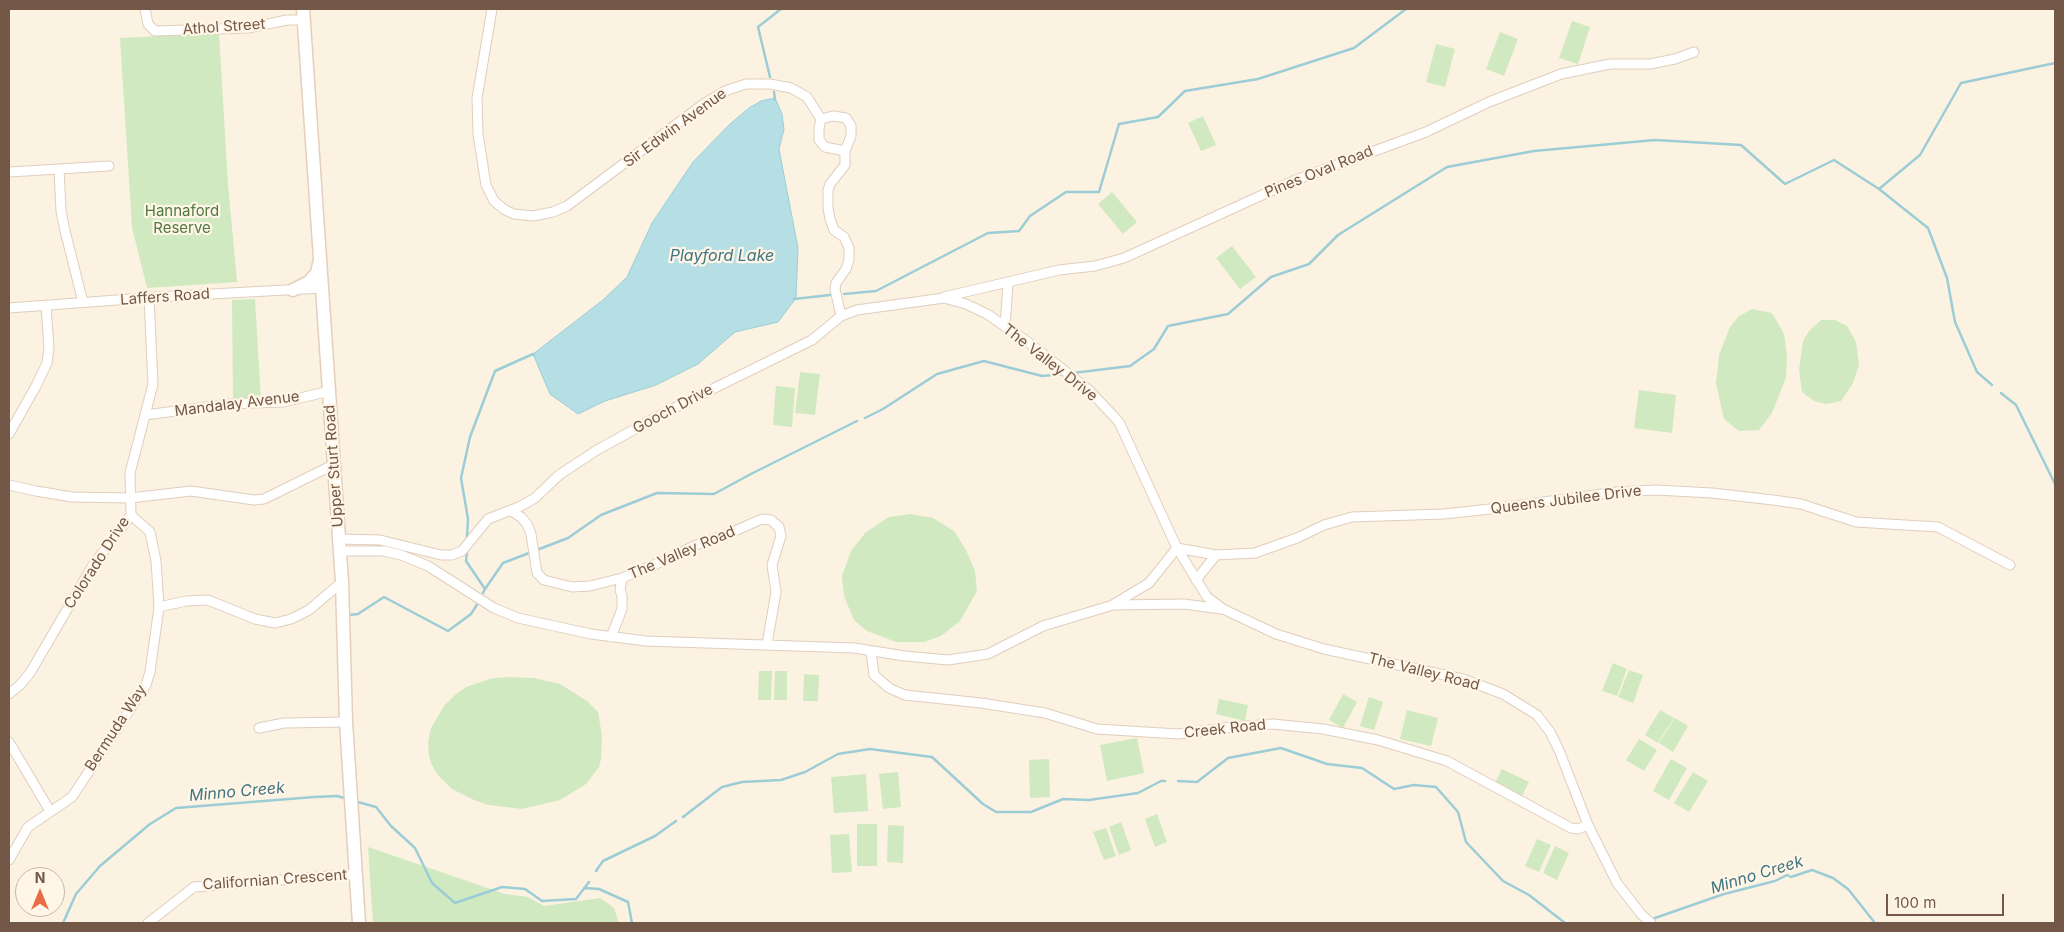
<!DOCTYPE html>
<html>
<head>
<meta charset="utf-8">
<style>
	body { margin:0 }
	#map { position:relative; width:2064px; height:932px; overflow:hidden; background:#fcf2e1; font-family:Inter,sans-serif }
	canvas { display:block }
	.frame { position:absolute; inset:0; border:10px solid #735848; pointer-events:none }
	.north { position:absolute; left:15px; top:867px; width:50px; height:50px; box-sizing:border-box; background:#fff6e7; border:1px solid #c7b7a7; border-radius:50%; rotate:0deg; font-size:14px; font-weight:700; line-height:20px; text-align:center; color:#735848 }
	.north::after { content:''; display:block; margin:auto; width:18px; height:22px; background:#e76b45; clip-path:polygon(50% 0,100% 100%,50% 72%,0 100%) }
	.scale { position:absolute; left:1886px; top:894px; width:118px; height:22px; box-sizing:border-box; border:2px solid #735848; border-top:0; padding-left:6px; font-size:15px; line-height:18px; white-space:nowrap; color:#735848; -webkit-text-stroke:4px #fff6e7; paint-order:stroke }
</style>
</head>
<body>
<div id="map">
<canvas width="2064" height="932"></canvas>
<div class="frame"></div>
<div class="north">N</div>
<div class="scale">100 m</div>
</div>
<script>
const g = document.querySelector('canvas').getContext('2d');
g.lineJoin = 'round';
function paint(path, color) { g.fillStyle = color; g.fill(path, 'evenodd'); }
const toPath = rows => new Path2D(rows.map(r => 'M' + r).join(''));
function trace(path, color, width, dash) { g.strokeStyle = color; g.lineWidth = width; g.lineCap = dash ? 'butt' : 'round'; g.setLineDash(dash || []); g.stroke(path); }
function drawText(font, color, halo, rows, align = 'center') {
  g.font = font + ' Inter,sans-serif'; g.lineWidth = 4.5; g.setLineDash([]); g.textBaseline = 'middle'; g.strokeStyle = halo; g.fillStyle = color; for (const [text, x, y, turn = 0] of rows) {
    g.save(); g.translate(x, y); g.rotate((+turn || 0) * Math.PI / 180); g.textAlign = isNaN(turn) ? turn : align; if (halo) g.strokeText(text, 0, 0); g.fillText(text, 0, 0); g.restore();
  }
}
paint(toPath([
	[1572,21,1590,27,1578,64,1559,58],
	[1500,32,1518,39,1504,76,1486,69],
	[219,33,228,184,237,282,147,288,132,227,120,38],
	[1436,44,1455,49,1445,87,1426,82],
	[1203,116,1216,145,1201,151,1188,123],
	[1112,192,1137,222,1123,234,1098,204],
	[1232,246,1256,277,1240,289,1216,258],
	[255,299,261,400,233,401,232,300],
	[1752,309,1772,313,1784,334,1787,356,1786,377,1772,413,1759,430,1739,431,1724,419,1716,383,1718,367,1719,355,1730,327,1739,316],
	[1821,320,1835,320,1847,326,1856,342,1859,365,1853,383,1841,401,1826,404,1814,401,1802,392,1799,370,1803,341,1809,331],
	[800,372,820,374,815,415,795,413],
	[776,386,795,388,792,427,773,425],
	[1639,390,1676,395,1672,433,1634,428],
	[910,514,933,518,954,531,966,550,975,571,977,591,960,621,941,636,924,642,896,642,867,631,854,620,844,596,842,576,851,551,866,532,889,517],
	[1613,663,1627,669,1617,696,1602,691],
	[1629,670,1643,675,1633,703,1618,697],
	[759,671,772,671,771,700,758,700],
	[775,671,787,671,787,700,774,700],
	[804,674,819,675,818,701,803,701],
	[508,677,534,678,560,684,587,701,598,712,602,736,601,759,599,767,586,784,560,800,522,809,488,805,474,800,452,789,437,774,432,765,429,756,428,742,431,728,444,706,455,695,466,687,493,678],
	[1343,694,1357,702,1343,728,1329,720],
	[1369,697,1383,702,1374,730,1360,726],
	[1219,699,1248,705,1245,721,1216,714],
	[1407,710,1438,718,1431,746,1400,739],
	[1660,710,1674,718,1658,743,1645,735],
	[1675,718,1688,726,1673,752,1659,743],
	[1137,738,1144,773,1107,781,1100,745],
	[1639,739,1657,750,1644,771,1626,760],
	[1049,759,1050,797,1030,798,1029,760],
	[1671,759,1687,768,1669,800,1653,791],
	[1502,769,1529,782,1522,796,1495,783],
	[898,772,901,807,883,809,879,774],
	[1693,772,1708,781,1689,812,1674,803],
	[866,774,868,811,834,813,831,777],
	[1157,814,1167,842,1155,847,1145,819],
	[1121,822,1131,850,1119,855,1109,827],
	[857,824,877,824,877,866,857,866],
	[888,825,904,826,903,863,887,862],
	[1106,828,1116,856,1104,860,1093,832],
	[849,834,852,872,832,873,830,835],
	[1537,839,1551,845,1539,872,1525,866],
	[1555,846,1569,853,1557,880,1543,873],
	[368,847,505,894,528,897,544,906,600,898,614,908,619,923,373,923]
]), '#d0e9c0');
const water = toPath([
	[775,98,782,114,784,129,779,149,798,248,796,298,778,322,735,332,698,364,656,385,605,401,578,414,550,394,533,354,603,300,627,277,652,223,693,162,730,124,749,108,761,101,775,98]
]);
paint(water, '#b6dee5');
trace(water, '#9ccdd7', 1);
trace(toPath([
	[770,77,758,27,781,9],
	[774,92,775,100],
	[1879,189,1928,228,1947,278,1955,322,1977,372,1992,385],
	[844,294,876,291,988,233,1019,231,1030,216,1066,192,1099,192,1119,124,1158,117,1185,91,1258,79,1354,48,1406,9],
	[794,299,830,295],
	[1073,373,1130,366,1154,349,1168,326,1228,314,1271,277,1309,264,1338,235,1447,167,1534,151,1655,140,1741,145,1785,184,1834,160,1879,189,1920,155,1961,83,2055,63],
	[2001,393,2016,405,2055,484],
	[865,418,883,409,937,374,984,361,1042,376,1065,374],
	[467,538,468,519,461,478,470,437,495,371,533,354,534,355],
	[467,551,466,561,485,589,483,593],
	[485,589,503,563,568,538,601,515,657,493,714,494,749,475,857,421],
	[349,615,358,614,384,597,448,631,471,614,478,603],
	[1178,781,1197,782,1228,758,1281,748,1327,764,1362,768,1394,789,1414,785,1436,787,1458,812,1466,842,1503,881,1529,895,1565,923],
	[358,802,376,807,391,826,415,848,432,883,455,903,502,887,525,889,542,901,576,899,589,882],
	[683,817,722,787,742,782,781,780,805,772,838,754,870,749,932,757,983,804,996,812,1031,812,1063,799,1089,800,1138,793,1161,781,1165,781],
	[596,871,603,861,655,836,676,821],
	[584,888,599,889,628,902,632,923],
	[1655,918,1724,894,1775,881,1787,875,1791,877,1812,870,1833,878,1848,889,1875,923],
	[63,923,76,894,100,866,150,824,176,808,314,797,337,796,344,798],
	[1639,923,1640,923]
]), '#9ccdd7', 2.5);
const street = toPath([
	[145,9,148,24,155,31,248,28,287,20,303,20],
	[492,9,477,98,478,134,486,185,494,201,505,210,514,214,533,216,553,212,567,206,705,103,725,91,746,84,770,84,791,88,807,97,821,119,819,128,819,140,825,147,845,151],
	[821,119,833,116,846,118,851,126,851,136,845,151],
	[59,169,61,211,65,231,83,302],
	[9,172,109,166],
	[944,297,1059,270,1095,266,1124,258,1293,181,1426,132,1489,102,1561,74,1610,64,1650,64,1675,59,1694,52],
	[9,308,157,297,322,288],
	[841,316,835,289,836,283,846,269,849,260,849,248,844,237,834,230,830,219,828,208,828,190,830,184,845,165,845,151],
	[1005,327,1008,283],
	[145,415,229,404,283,402,330,391],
	[9,434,36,386,47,363,49,348,46,305],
	[9,485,36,491,72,497,130,498,191,491,254,500,264,499,333,465],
	[511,511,521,517,527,524,531,534,537,573,544,580,572,587,590,586,622,578,668,559,696,545,728,534,762,519,771,520,779,527,781,536,772,565,776,592,767,644],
	[339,539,380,540,441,555,452,555,462,551,488,519,519,507,535,498,559,475,597,450,664,413,812,340,841,316,857,310,944,298,966,304,987,314,1028,342,1089,390,1119,422,1177,548,1207,597,1223,609,1276,634,1324,649,1463,679,1503,694,1537,715,1550,732,1559,750,1588,825,1617,883,1641,914,1651,923],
	[1177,548,1216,555,1255,553,1297,538,1324,525,1352,517,1444,514,1499,508,1617,492,1656,490,1712,493,1773,500,1801,504,1856,522,1938,527,2010,565],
	[340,551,384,551,401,555,428,566,494,608,518,618,591,634,646,641,854,648,905,656,948,660,988,654,1043,626,1113,605,1184,604,1221,609],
	[1196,580,1216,555],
	[1114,604,1149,583,1177,548],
	[159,607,186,601,208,600,255,619,275,623,291,619,309,610,342,582],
	[611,637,622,609,622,596,620,590,622,578],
	[871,651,874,675,889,688,905,695,981,703,1045,713,1097,729,1178,734,1232,727,1273,724,1323,729,1378,740,1447,761,1571,828,1578,829,1588,825],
	[9,694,20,685,30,673,93,565,131,515,130,473,153,384,149,298],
	[259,728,284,723,346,722],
	[9,742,50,811],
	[9,860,28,827,72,797,146,685,150,672,159,607,156,561,150,532,131,515],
	[148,923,194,887,356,874]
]);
const secondary = toPath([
	[303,9,342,582,346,722,359,923],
	[293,290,309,282,317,273,319,264]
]);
trace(street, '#e0cebd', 11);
trace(secondary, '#e5cfbb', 15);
trace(street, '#fff', 9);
trace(secondary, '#fff', 12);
drawText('15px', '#735848', '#fff6e7', [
	["Athol Street",224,27,-4],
	["Sir Edwin Avenue",675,128,-36],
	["Pines Oval Road",1319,172,-22],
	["Laffers Road",165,297,-4],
	["The Valley Drive",1050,363,38],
	["Mandalay Avenue",237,404,-7],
	["Gooch Drive",673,409,-28],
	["Upper Sturt Road",334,466,-94],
	["Queens Jubilee Drive",1566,500,-7],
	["The Valley Road",682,553,-23],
	["Colorado Drive",97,563,-57],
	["The Valley Road",1424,672,14],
	["Bermuda Way",116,728,-57],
	["Creek Road",1225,729,-6],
	["Californian Crescent",275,880,-4]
]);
drawText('15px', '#507940', '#fff6e7', [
	["Hannaford",182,211],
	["Reserve",182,228]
]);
drawText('italic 16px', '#3f7480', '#fff6e7', [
	["Playford Lake",722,256],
	["Minno Creek",237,792,-5],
	["Minno Creek",1757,875,-17]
]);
</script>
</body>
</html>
